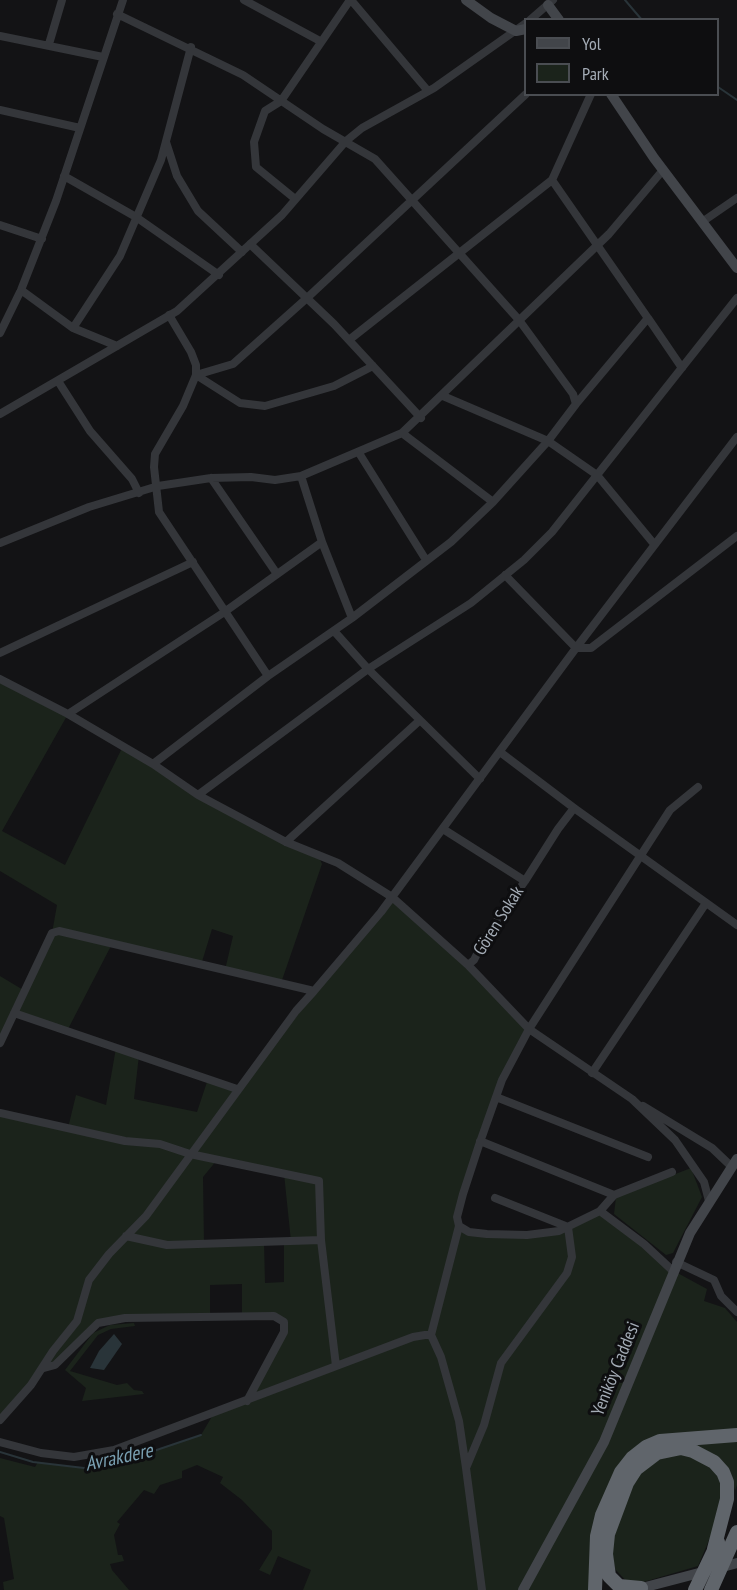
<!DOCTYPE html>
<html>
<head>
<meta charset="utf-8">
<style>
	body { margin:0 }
	#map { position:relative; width:737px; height:1590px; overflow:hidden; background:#131315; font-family:"PT Sans Narrow",sans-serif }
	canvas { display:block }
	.legend { position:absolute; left:524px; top:18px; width:195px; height:78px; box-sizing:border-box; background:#0e0e10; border:2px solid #4a4d52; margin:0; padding:8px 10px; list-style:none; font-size:18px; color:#a4acb6 }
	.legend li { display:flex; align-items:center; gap:12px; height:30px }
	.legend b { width:30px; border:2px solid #4a4d52 }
</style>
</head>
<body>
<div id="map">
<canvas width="737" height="1590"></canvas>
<ul class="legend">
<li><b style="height:8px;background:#42454a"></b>Yol</li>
<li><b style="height:16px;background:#1b231b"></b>Park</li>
</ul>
</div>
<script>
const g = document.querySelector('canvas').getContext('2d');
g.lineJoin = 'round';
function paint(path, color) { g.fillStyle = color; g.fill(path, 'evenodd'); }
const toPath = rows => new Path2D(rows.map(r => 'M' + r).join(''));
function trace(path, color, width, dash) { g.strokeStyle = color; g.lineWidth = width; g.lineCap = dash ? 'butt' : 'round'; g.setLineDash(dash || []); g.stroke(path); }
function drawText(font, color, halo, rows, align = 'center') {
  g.font = font + ' "PT Sans Narrow",sans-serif'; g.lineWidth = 6; g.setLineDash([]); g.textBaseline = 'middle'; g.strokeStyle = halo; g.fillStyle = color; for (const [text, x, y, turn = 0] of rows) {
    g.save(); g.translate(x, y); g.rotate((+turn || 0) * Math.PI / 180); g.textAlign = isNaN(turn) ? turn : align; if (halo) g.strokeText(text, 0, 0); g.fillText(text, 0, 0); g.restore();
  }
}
paint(toPath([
	[0,679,68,714,2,831,65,865,123,746,198,795,318,855,322,864,281,983,225,970,233,936,212,929,201,965,112,944,67,1031,15,1013,0,1043,0,976,25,991,52,933,57,905,0,871],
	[392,897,424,924,529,1029,502,1080,463,1194,459,1226,469,1232,559,1231,600,1211,672,1270,707,1289,704,1301,725,1308,737,1322,737,1435,646,1447,595,1590,303,1590,311,1570,278,1556,270,1575,259,1570,272,1549,272,1531,242,1500,220,1483,223,1477,197,1465,182,1471,182,1478,160,1485,154,1494,144,1490,117,1522,120,1524,114,1535,118,1555,122,1555,124,1561,110,1564,112,1570,129,1590,4,1590,3,1582,14,1579,4,1518,0,1516,0,1458,35,1467,38,1462,84,1468,130,1459,201,1435,214,1413,247,1401,284,1333,284,1322,274,1316,242,1316,242,1284,210,1285,210,1317,98,1323,55,1365,44,1368,0,1420,0,1113,68,1128,76,1095,106,1105,116,1048,139,1055,134,1099,197,1112,208,1079,238,1089],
	[217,1160,284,1174,291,1241,284,1241,284,1282,265,1283,264,1242,204,1244,203,1177],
	[691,1168,702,1197,673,1253,666,1255,614,1214,616,1197],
	[134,1323,135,1326,111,1329,98,1335,70,1371,117,1385,127,1383,134,1390,142,1391,144,1394,82,1401,86,1388,65,1370,93,1333,110,1325],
	[737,1439,737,1485,735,1491,731,1475,687,1444],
	[680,1454,694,1456,716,1469,722,1482,721,1512,698,1566,640,1583,627,1582,615,1569,613,1557,612,1543,622,1507,640,1472,652,1461]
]), '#1b231b');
paint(toPath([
	[114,1334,122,1344,104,1370,90,1368,99,1351]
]), '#293439');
trace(toPath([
	[625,0,642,20],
	[718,87,737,100],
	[0,1452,33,1462,84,1468,130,1459,201,1435]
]), '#293439', 2);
trace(toPath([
	[244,0,320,41],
	[351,0,428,91],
	[117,14,243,75,323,129,375,159,519,320,573,394,576,404,548,441,493,502,451,542,352,618,268,676,153,764],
	[530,20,553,0],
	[0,36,103,57],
	[49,44,62,0],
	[0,110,80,128],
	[166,142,177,176,198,211,242,252],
	[64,176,136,217,219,275],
	[552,180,652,324],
	[294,198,256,167,254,142,265,111,281,101,350,0],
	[702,222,737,198],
	[0,225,42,239],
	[250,244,334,324,421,418],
	[21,290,73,328,117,346],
	[169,315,191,352,196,365,196,375,183,406,155,454,154,467,159,512,268,676],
	[73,328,120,256,161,160,191,47],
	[0,333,21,290,56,201,123,0],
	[349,340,552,180,591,94],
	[196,375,233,364,307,298,526,94],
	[196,375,240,403,265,406,334,386,373,366],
	[58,381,90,431,132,479,139,493],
	[443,396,548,441,597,475,654,544],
	[576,404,648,318,682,368],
	[0,414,177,311,282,215,346,141,362,128,434,88,526,23],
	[402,433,493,502],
	[359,453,426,560],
	[301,476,322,542,352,618],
	[211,478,277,574],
	[0,543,89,507,158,486,211,478,251,477,275,480,301,476,402,433,609,234,663,170],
	[505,575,576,648,737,437],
	[334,631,368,669,480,779],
	[0,653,193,562],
	[0,679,68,714,153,764,198,795,368,669,471,603,524,560,552,532,737,298],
	[68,714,223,613,322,542],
	[500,752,574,808,558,829,525,881],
	[198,795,286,842,338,863,392,897,468,965],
	[574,808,737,925],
	[443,829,525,881,485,938,474,960,468,965,529,1029,632,1099,675,1140,704,1182,709,1201],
	[286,842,419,721],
	[14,1013,237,1089],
	[0,1043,52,933,59,931,314,991,381,912,576,648,591,648,737,536],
	[592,1073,706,903],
	[496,1097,648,1157],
	[643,1106,712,1148,732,1167],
	[0,1113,125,1141,160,1144,190,1154,319,1181,321,1240],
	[480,1141,614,1195],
	[672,1172,614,1195,600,1211,559,1231,527,1235,487,1234,469,1232,459,1226,457,1217,463,1194,479,1145,502,1080,529,1029,670,810,698,787],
	[495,1198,568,1227],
	[600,1211,644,1244,672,1270],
	[126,1236,167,1245,321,1240,336,1366],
	[676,1262,714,1280,721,1296,737,1312],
	[431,1335,459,1226],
	[44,1368,55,1365,98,1323,125,1318,274,1316,284,1322,284,1332,247,1401],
	[0,1420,31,1385,53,1351,77,1321,89,1280,109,1254,146,1216,296,1011,314,991],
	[0,1442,41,1453,74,1457,114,1450,413,1337,425,1335,431,1335,441,1357,459,1421,466,1468],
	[482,1590,466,1468,484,1425,501,1363,567,1273,572,1257,568,1227]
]), '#34363a', 8);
trace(toPath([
	[466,0,491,18,516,31,526,29],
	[548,5,559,20],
	[611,94,654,158,737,268],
	[523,1590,604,1442,690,1233,737,1159],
	[634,1590,737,1563]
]), '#42454a', 10);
trace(toPath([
	[641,1588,619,1586,609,1576,606,1554,608,1534,627,1483,636,1469,657,1453,681,1448,693,1451,714,1462,723,1472,727,1482,727,1499,714,1549],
	[595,1590,597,1536,602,1515,621,1472,632,1458,646,1447,660,1441,737,1435],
	[695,1590,718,1542],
	[711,1590,737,1532]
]), '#60656b', 14);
drawText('18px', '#a4acb6', '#0e0e10', [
	["Gören Sokak",499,921,-58],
	["Yeniköy Caddesi",616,1369,-68]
]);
drawText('italic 20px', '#7aa0b2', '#0e0e10', [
	["Avrakdere",119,1458,-12]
]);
</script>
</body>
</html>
